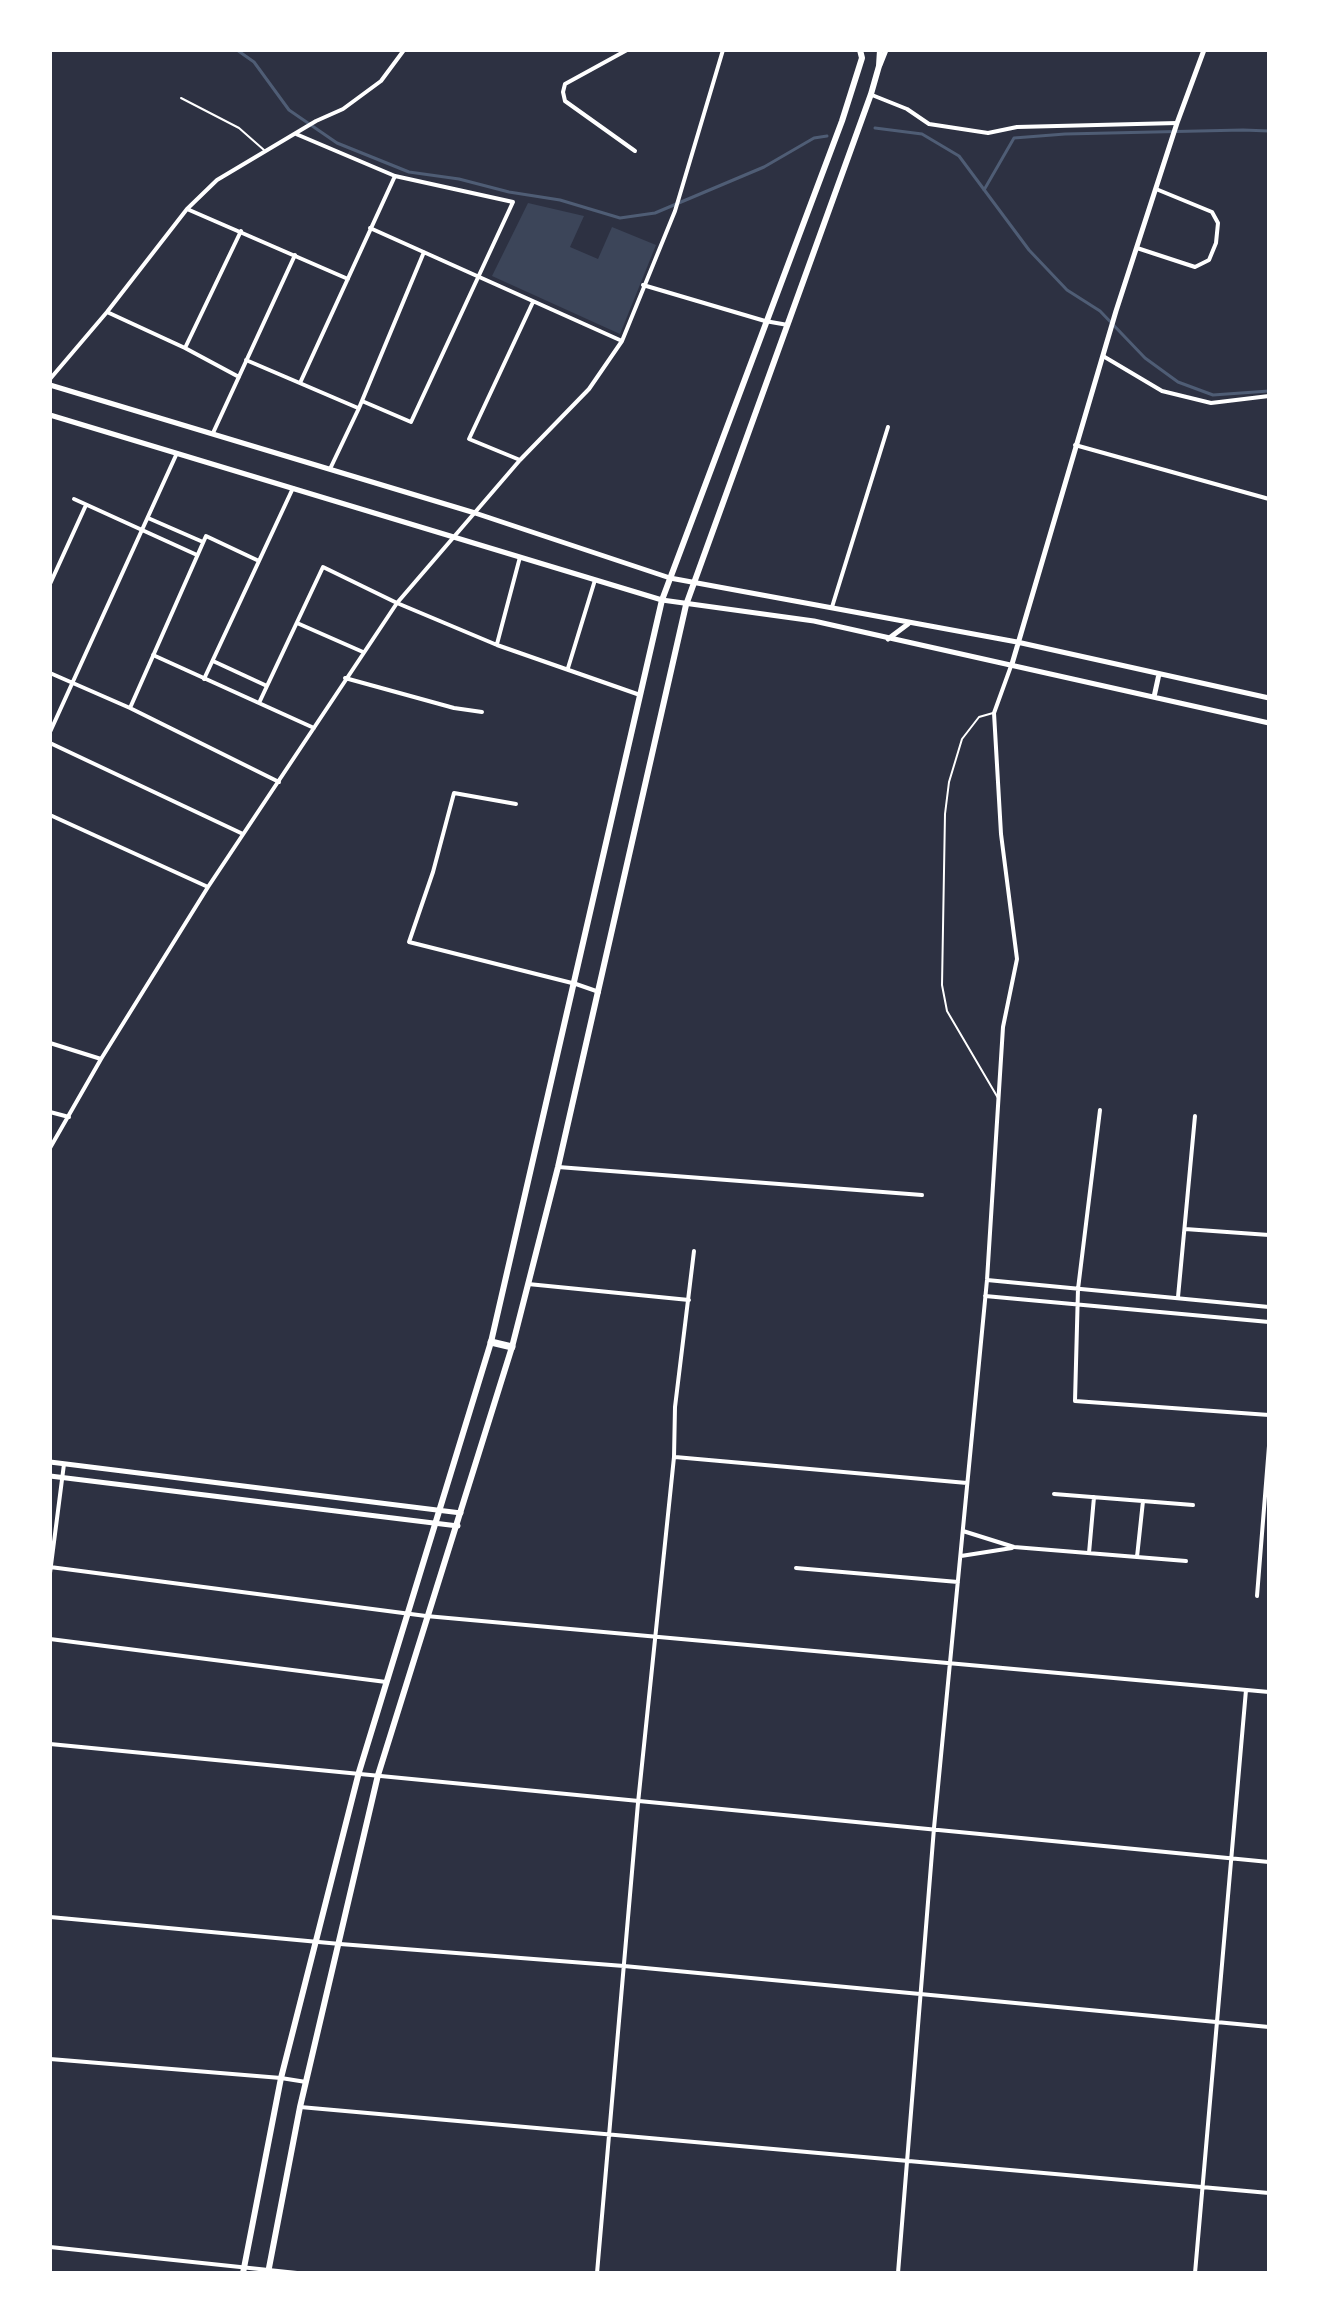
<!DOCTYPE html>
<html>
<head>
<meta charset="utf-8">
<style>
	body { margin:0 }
	#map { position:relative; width:1319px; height:2323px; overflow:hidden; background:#2d3142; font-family:Spectral,serif }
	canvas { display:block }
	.frame { position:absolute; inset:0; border:52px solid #fff; pointer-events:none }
</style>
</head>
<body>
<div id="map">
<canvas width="1319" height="2323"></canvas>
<div class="frame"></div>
</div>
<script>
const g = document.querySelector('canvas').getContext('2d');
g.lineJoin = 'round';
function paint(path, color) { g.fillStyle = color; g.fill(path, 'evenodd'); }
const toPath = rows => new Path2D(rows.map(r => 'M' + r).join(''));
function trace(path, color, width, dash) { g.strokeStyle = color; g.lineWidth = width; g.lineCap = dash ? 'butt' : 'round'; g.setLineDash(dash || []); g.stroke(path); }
paint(toPath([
	[528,203,584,216,570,247,598,259,612,227,656,245,620,334,492,276]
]), '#3c4559');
trace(toPath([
	[237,50,254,62,289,110,337,143,409,172,459,179,509,192,560,200,620,218,655,213,764,167,814,138,827,136],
	[875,128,922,134,959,156,1029,250,1067,290,1100,311,1145,358,1178,382,1213,395,1269,391],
	[984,190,1014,138,1065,134,1243,130,1269,131]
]), '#4f5d75', 3);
trace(toPath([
	[181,98,239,128,264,150],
	[993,713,979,717,962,739,949,782,945,814,942,985,947,1011,998,1098]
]), '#fff', 2);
trace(toPath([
	[627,50,565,84,563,92,565,101,635,151],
	[872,95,907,109,929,124,988,133,1017,127,1177,123],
	[296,134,395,176,513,202,411,422,362,401],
	[187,209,348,279],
	[370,228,622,341],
	[1137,248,1195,267,1209,260,1216,243,1218,223,1212,212,1156,189],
	[643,285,765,321,788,325],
	[107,312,185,348,239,377],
	[185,348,241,231],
	[1103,356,1162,391,1211,403,1269,396],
	[246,360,358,408],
	[50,379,107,312,187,209,217,180,316,121,343,109,381,81,404,50],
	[300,383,395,176],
	[213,433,295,255],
	[1075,445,1269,499],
	[520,460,469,439,533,302],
	[330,469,359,408,424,252],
	[74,499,197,555],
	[148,518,203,542],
	[50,584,86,505],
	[832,607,888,427],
	[297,623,363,652],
	[497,644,520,557],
	[153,655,314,728],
	[213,661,267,686],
	[568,668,595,580],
	[50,673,130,708,279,782],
	[345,678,454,708,482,712],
	[204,679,293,488],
	[259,703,323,567,397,603,497,645,640,695],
	[130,708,206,536,259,561],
	[50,732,177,453],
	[50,743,243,834],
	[516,804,454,793,433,872,409,942,576,984,599,992],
	[50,815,208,887],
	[50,1043,101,1059],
	[1100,1110,1078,1289,1075,1401,1269,1415],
	[50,1112,69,1117],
	[50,1148,101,1059,208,887,397,603,520,460,589,389,622,341,675,211,723,50],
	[558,1167,922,1195],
	[1185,1229,1269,1235],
	[987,1280,1269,1307],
	[528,1284,689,1300],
	[985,1296,1269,1322],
	[1178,1297,1195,1116],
	[675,1457,967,1483],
	[1054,1494,1193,1505],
	[963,1531,1014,1547,1186,1561],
	[1089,1553,1094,1497],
	[961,1556,1012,1548],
	[1137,1557,1143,1501],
	[50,1567,426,1616,1269,1692],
	[796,1568,958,1582],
	[50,1573,64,1464],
	[1257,1596,1269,1446],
	[50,1639,386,1682],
	[50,1744,1269,1862],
	[50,1917,340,1944,624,1966,1269,2027],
	[50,2059,281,2078,306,2082],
	[300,2107,1269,2193],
	[50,2247,297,2273],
	[597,2273,638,1803,674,1457,675,1407,694,1251],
	[898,2273,934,1828,987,1280,1003,1027,1017,959,1001,834,994,713,1011,666],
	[1195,2273,1246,1690]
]), '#fff', 4);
trace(toPath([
	[880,65,886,50],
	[50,385,475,513,670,578,1017,642,1269,698],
	[50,415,662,600,814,621,1269,723],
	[888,639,908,624],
	[1012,664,1116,311,1177,123,1204,50],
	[1154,697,1159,674],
	[50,1462,461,1513],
	[50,1476,458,1526]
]), '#fff', 5);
trace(toPath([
	[243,2273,281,2078,359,1772,491,1342,662,600,842,121,862,58,860,50],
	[268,2273,300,2107,378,1775,512,1347,558,1167,686,605,871,94,879,66,880,50]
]), '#fff', 6);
trace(toPath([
	[491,1342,512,1347]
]), '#fff', 7);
</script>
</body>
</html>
